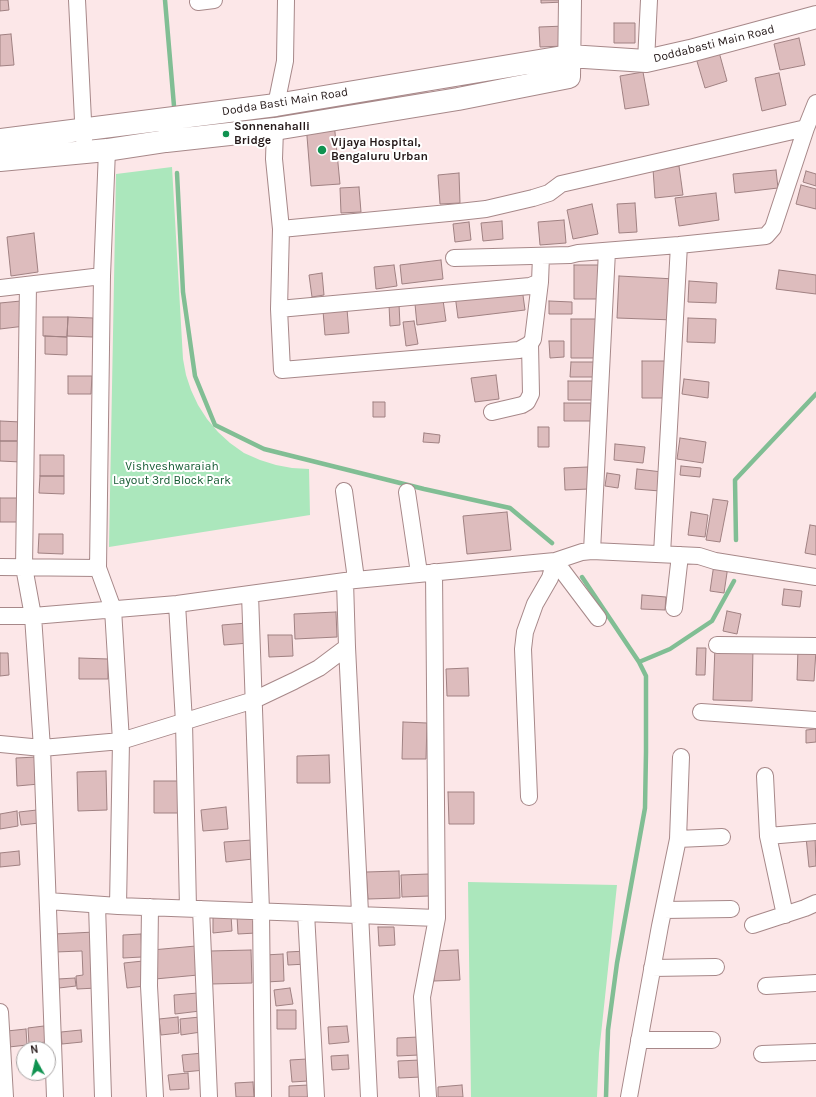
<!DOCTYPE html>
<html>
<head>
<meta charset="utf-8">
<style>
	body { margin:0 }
	#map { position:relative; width:816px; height:1097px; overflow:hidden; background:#fce7e8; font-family:Karla,sans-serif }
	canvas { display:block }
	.north { position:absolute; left:16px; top:1041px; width:40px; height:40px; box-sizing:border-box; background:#fff; border:1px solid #a7a3a3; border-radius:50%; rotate:352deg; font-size:11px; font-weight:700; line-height:16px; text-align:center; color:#241818 }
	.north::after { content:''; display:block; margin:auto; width:14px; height:18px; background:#0f9250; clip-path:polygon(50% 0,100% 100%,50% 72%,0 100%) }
</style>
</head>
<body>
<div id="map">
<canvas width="816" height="1097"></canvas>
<div class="north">N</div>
</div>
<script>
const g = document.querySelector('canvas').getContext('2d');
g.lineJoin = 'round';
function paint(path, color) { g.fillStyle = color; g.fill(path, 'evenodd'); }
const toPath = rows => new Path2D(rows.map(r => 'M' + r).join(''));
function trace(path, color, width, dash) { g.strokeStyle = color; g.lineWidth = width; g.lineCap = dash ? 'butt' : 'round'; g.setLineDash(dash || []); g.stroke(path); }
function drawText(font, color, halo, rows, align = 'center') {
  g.font = font + ' Karla,sans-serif'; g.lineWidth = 4; g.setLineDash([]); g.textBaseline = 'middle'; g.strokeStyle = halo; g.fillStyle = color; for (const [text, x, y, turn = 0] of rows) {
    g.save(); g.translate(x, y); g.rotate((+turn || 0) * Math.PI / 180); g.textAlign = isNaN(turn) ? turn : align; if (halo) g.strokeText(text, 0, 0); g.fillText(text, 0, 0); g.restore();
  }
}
paint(toPath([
	[172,167,183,359,186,375,191,390,198,405,207,419,218,432,230,443,244,453,260,460,276,465,292,468,309,469,310,515,109,547,116,174],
	[468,882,617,885,599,1053,597,1097,471,1097]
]), '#abe7bc');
trace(toPath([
	[165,0,174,106],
	[177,173,183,292,195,376,215,425,264,449,424,489,510,508,552,543],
	[736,540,735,480,816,394],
	[582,577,639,662,646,676,646,752,645,808,617,963,608,1030,606,1097],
	[639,662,670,649,712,621,734,581]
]), '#81be94', 4.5);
const building = toPath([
	[0,0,8,0,9,10,0,11,0,0],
	[541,0,564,0,564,2,541,3,541,0],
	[614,23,635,23,635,43,614,43,614,23],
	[565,26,565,46,540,47,539,27,565,26],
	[11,34,14,65,0,66,0,35,11,34],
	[799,38,805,65,780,70,774,44,799,38],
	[719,52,727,81,705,88,696,58,719,52],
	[643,72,649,105,625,109,620,76,643,72],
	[779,73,786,105,762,111,755,78,779,73],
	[334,122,340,184,311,186,306,124,334,122],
	[679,166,683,195,655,198,653,169,679,166],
	[776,170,778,188,735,193,733,174,776,170],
	[806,171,816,174,816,186,803,182,806,171],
	[459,173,460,203,440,204,438,175,459,173],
	[801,185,816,189,816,209,796,204,801,185],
	[359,187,361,212,341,213,340,188,359,187],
	[716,193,719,220,679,226,675,198,716,193],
	[635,203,637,232,619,233,617,204,635,203],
	[592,204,598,234,573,239,567,210,592,204],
	[564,220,566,243,540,245,538,222,564,220],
	[502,221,503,239,483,241,481,223,502,221],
	[469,222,471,240,455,242,453,224,469,222],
	[34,233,38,272,11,276,7,237,34,233],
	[441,260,443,279,402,284,400,265,441,260],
	[394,265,397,286,376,289,374,267,394,265],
	[574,265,599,265,598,299,574,299,574,265],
	[779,270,816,275,816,294,776,289,779,270],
	[322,273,324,295,312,297,309,275,322,273],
	[619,276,675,279,674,320,617,318,619,276],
	[689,281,717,283,716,303,688,302,689,281],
	[522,288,525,310,458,318,455,295,522,288],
	[443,300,446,321,417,325,415,304,443,300],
	[21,301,25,326,0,329,0,303,21,301],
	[549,301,572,302,572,314,549,314,549,301],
	[399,304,400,325,390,326,389,305,399,304],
	[347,309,349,333,325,335,323,311,347,309],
	[43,317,68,317,67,337,43,336,43,317],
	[68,317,93,318,93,337,67,336,68,317],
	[688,318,716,319,715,343,687,342,688,318],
	[571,319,596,319,596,358,571,358,571,319],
	[414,321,418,344,406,346,403,322,414,321],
	[45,336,67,337,67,355,45,354,45,336],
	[549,341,564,341,564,357,550,358,549,341],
	[642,361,670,361,670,398,642,398,642,361],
	[571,362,595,362,595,377,570,377,571,362],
	[496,375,499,399,475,402,471,378,496,375],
	[68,376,92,376,91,394,68,394,68,376],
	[684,379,709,382,708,398,682,394,684,379],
	[568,381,595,381,595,400,568,400,568,381],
	[373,402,385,402,385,417,373,417,373,402],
	[564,403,591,403,591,421,564,421,564,403],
	[0,421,21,422,21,441,0,441,0,421],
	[538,427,549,427,549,447,538,447,538,427],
	[424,433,440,435,439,443,423,442,424,433],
	[680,438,706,442,703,463,677,459,680,438],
	[0,441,21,441,21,462,0,461,0,441],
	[615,444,645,447,643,463,614,460,615,444],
	[40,455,64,455,64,476,40,476,40,455],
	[681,466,701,468,700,477,680,475,681,466],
	[588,467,589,489,565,490,564,468,588,467],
	[637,469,662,472,660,491,635,489,637,469],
	[607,473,620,475,618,488,605,486,607,473],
	[40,476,64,476,64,494,39,493,40,476],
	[0,498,20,498,20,522,0,522,0,498],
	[713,499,728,501,720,542,706,540,713,499],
	[507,512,511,550,467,554,463,516,507,512],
	[691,512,708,515,705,537,688,535,691,512],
	[810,525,816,526,816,555,805,553,810,525],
	[39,534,63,534,63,554,38,553,39,534],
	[714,564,728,566,724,593,710,591,714,564],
	[784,589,802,591,800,607,782,605,784,589],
	[642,595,666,597,665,610,641,609,642,595],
	[727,611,741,614,737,634,723,631,727,611],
	[336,612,337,637,295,639,294,614,336,612],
	[247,623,249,643,224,645,222,625,247,623],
	[268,635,292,635,293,656,269,657,268,635],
	[715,646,753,648,752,701,713,700,715,646],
	[697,648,706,648,705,675,696,675,697,648],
	[798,649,816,650,814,681,797,680,798,649],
	[0,653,8,653,9,675,0,676,0,653],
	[79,658,108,659,108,679,79,679,79,658],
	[468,668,469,696,447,696,446,669,468,668],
	[403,722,427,723,426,759,402,759,403,722],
	[816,729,816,742,806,743,806,730,816,729],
	[329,755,330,783,297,783,297,756,329,755],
	[37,757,39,784,17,786,16,758,37,757],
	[106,771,107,810,78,811,77,772,106,771],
	[154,781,181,781,181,813,154,813,154,781],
	[448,792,474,792,474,824,449,824,448,792],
	[226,807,228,829,203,831,201,810,226,807],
	[37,810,39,823,21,825,19,812,37,810],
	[17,811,18,826,0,829,0,814,17,811],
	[815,836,816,866,809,867,806,837,815,836],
	[252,840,253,859,226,862,224,842,252,840],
	[19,851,20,865,0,867,0,853,19,851],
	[399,871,400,898,368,899,366,872,399,871],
	[429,874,429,896,402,897,401,875,429,874],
	[231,915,232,931,213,933,213,916,231,915],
	[255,915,256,933,238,934,237,916,255,915],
	[378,927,394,927,395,945,379,946,378,927],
	[95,932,97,988,77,989,76,976,83,975,82,951,55,952,54,934,95,932],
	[141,934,142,957,123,958,123,935,141,934],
	[196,946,198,975,155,979,152,950,196,946],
	[251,950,252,983,211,984,210,951,251,950],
	[458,950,460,980,434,981,433,951,458,950],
	[307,951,307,964,288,965,287,952,307,951],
	[283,954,284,981,266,982,265,955,283,954],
	[143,961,145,986,127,988,124,963,143,961],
	[75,978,76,986,59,988,58,979,75,978],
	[290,988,293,1004,276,1006,274,990,290,988],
	[198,993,200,1011,175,1014,174,995,198,993],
	[277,1010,296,1010,296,1029,277,1029,277,1010],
	[178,1017,179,1033,161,1035,159,1019,178,1017],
	[200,1017,201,1032,181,1035,180,1019,200,1017],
	[44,1026,46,1042,29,1044,28,1028,44,1026],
	[347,1026,349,1042,329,1044,328,1027,347,1026],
	[26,1029,27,1045,9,1047,7,1031,26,1029],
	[81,1030,82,1042,62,1044,61,1032,81,1030],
	[419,1037,419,1055,397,1056,397,1038,419,1037],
	[203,1053,205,1070,184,1072,182,1055,203,1053],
	[348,1055,349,1069,332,1070,331,1056,348,1055],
	[307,1059,308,1081,292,1082,290,1060,307,1059],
	[420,1060,421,1077,399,1078,398,1061,420,1060],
	[188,1073,189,1089,170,1090,168,1075,188,1073],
	[253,1082,254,1097,236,1097,235,1083,253,1082],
	[309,1085,309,1097,289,1097,289,1086,309,1085],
	[462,1085,463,1097,438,1097,438,1087,462,1085]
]);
paint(building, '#ddbcbd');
trace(building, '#a08182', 1);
const street = toPath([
	[77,0,84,140],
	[198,2,214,0],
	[646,61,649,0],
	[276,105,285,61,286,0],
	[275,129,274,159,281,229,279,309,282,370,519,350,530,344,533,339,540,282],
	[281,229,459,212,486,209,533,198,549,193,561,184,806,128,816,103],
	[454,258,570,255,578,253,679,245,766,236,773,228,806,128],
	[102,276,107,150],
	[28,285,24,567,33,616,42,748,55,1097],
	[0,288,102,276,98,568,0,567],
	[279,309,530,286,540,282,541,256],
	[492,412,522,405,527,402,531,394,530,344],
	[344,491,356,579],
	[407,492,419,573],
	[592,551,607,251],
	[662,554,679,245],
	[555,561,598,618],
	[98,568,113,609,121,741,118,906],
	[250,594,261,911,263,1097],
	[177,604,184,722,188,908],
	[674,608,680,555],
	[0,616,33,616,177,604,345,581],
	[717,645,816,646],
	[701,712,816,720],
	[0,744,42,748,121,741,254,700,294,681,319,668,347,647],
	[765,776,768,836,785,915],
	[529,797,523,649,525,632,535,604,550,578,555,561],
	[768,836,816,832],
	[678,839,722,837],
	[48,901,118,906,437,918],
	[97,905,103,1097],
	[150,907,149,986,155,1097],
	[201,909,209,1097],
	[664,910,731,909],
	[306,913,316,1097],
	[753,925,805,908,816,903],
	[652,968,716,967],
	[766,986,816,983],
	[0,1012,5,1097],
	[639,1040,712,1040],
	[762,1054,816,1052],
	[369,1097,347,647,345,581,555,561,582,552,592,551,699,556,715,561,816,577],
	[428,1097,422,997,437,918,434,572],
	[629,1097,660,926,678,839,681,757]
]);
const secondary = toPath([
	[0,140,276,105,569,56,646,61,690,51,816,17],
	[0,160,107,150,166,141,275,129,458,99,569,77,570,0]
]);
trace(street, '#a78889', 18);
trace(secondary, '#a78889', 24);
trace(street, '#fff', 16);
trace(secondary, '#fff', 22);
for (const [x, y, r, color] of [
	[226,134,4,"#0f9250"],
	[322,150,5,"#0f9250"]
]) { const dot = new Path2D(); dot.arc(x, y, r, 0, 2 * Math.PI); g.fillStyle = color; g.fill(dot); trace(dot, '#fff', 1.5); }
drawText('12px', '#241818', '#fff', [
	["Doddabasti Main Road",714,44,-14],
	["Dodda Basti Main Road",285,102,-9]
]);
drawText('bold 12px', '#241818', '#fff', [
	["Sonnenahalli",234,127],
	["Bridge",234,141],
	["Vijaya Hospital,",331,143],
	["Bengaluru Urban",331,157]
], 'left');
drawText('12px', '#155b33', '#fff', [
	["Vishveshwaraiah",172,467],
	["Layout 3rd Block Park",172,481]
]);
</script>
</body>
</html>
